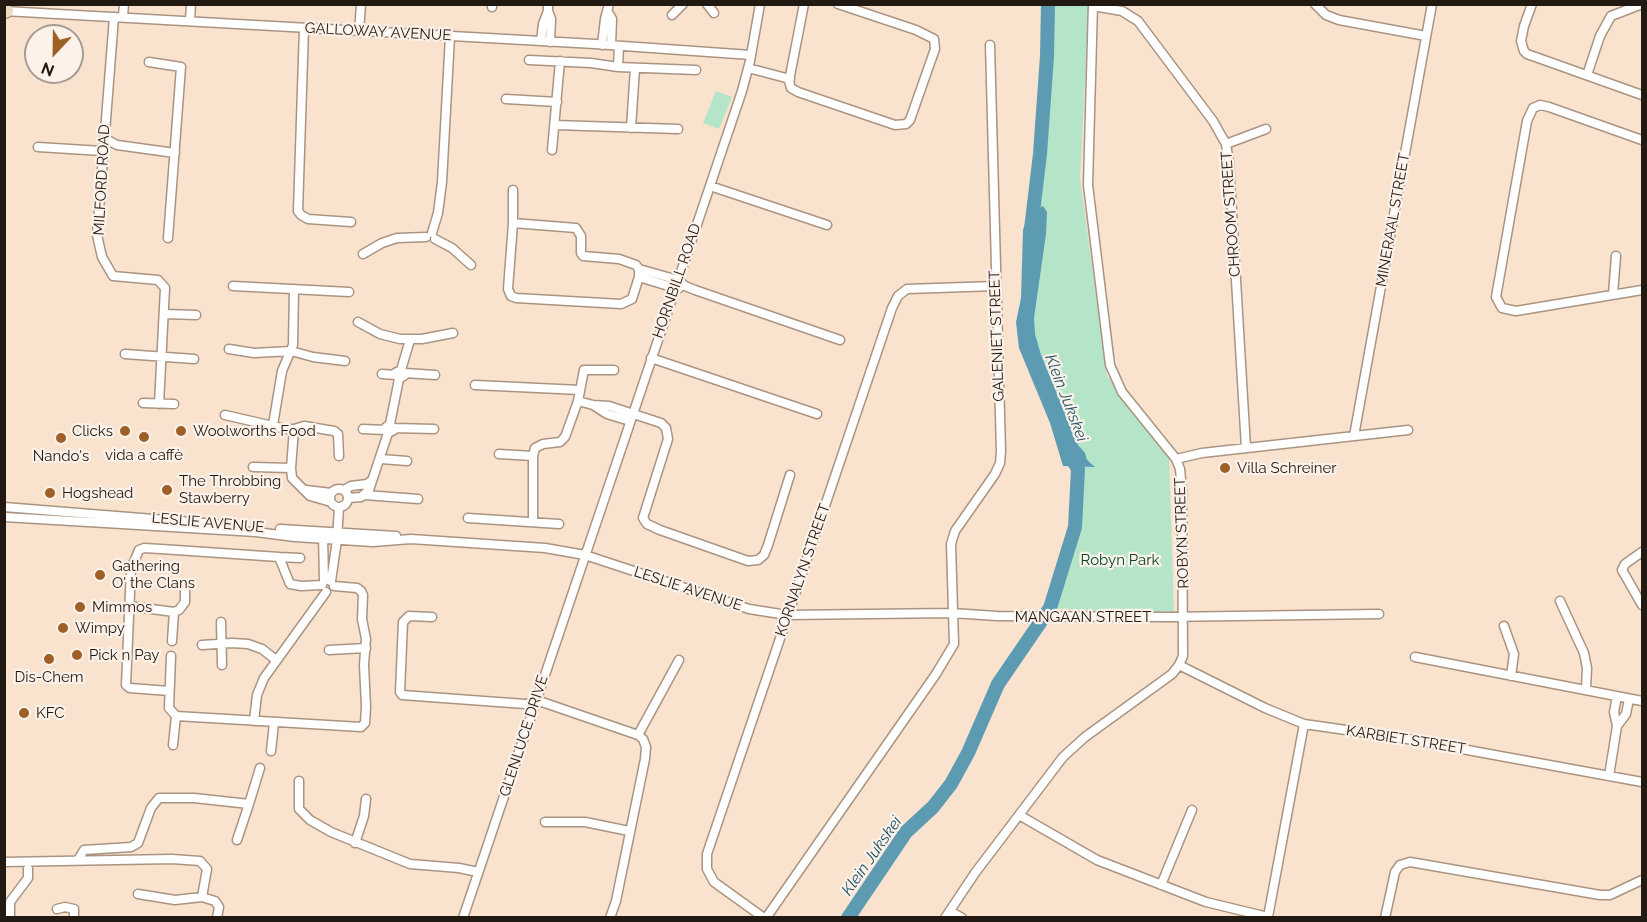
<!DOCTYPE html>
<html>
<head>
<meta charset="utf-8">
<style>
	body { margin:0 }
	#map { position:relative; width:1647px; height:922px; overflow:hidden; background:#f9e2ce; font-family:Raleway,sans-serif }
	canvas { display:block }
	.frame { position:absolute; inset:0; border:6px solid #221a12; pointer-events:none }
	.north { position:absolute; left:24px; top:24px; width:60px; height:60px; box-sizing:border-box; background:#fcf2ea; border:2px solid #a59c94; border-radius:50%; rotate:202deg; font-size:16px; font-weight:700; line-height:24px; text-align:center; color:#221a12 }
	.north::after { content:''; display:block; margin:auto; width:21px; height:27px; background:#9f6027; clip-path:polygon(50% 0,100% 100%,50% 72%,0 100%) }
</style>
</head>
<body>
<div id="map">
<canvas width="1647" height="922"></canvas>
<div class="frame"></div>
<div class="north">N</div>
</div>
<script>
const g = document.querySelector('canvas').getContext('2d');
g.lineJoin = 'round';
function paint(path, color) { g.fillStyle = color; g.fill(path, 'evenodd'); }
const toPath = rows => new Path2D(rows.map(r => 'M' + r).join(''));
function trace(path, color, width, dash) { g.strokeStyle = color; g.lineWidth = width; g.lineCap = dash ? 'butt' : 'round'; g.setLineDash(dash || []); g.stroke(path); }
function drawText(font, color, halo, rows, align = 'center') {
  g.font = font + ' Raleway,sans-serif'; g.lineWidth = 4.5; g.setLineDash([]); g.textBaseline = 'middle'; g.strokeStyle = halo; g.fillStyle = color; for (const [text, x, y, turn = 0] of rows) {
    g.save(); g.translate(x, y); g.rotate((+turn || 0) * Math.PI / 180); g.textAlign = isNaN(turn) ? turn : align; if (halo) g.strokeText(text, 0, 0); g.fillText(text, 0, 0); g.restore();
  }
}
paint(toPath([
	[1048,5,1089,5,1080,178,1107,376,1169,458,1174,616,1050,608,1075,527,1078,469,1066,448,1028,325,1033,220,1047,56],
	[716,91,732,97,719,129,703,123]
]), '#b4e5c8');
paint(toPath([
	[1043,206,1047,212,1046,234,1034,318,1035,334,1041,355,1078,445,1085,453,1087,460,1095,467,1063,466,1050,423,1019,348,1016,322,1021,298,1023,230,1028,214]
]), '#5d9bb2');
trace(toPath([
	[1031,229,1040,154,1047,56,1048,4],
	[848,918,906,832,933,807,951,784,968,753,998,684,1050,608,1075,527,1078,469,1068,452]
]), '#5d9bb2', 14);
const street = toPath([
	[707,4,714,13],
	[804,4,789,81,791,88,798,92,895,125,906,124,910,120,935,49,934,39,916,30,838,4],
	[1315,4,1326,15,1339,20,1426,36],
	[1532,4,1524,26,1521,41,1524,51,1527,54,1642,95],
	[1093,6,1122,11,1138,21,1213,121,1226,144,1229,162,1246,448],
	[492,7,492,4],
	[4,11,595,44,751,55],
	[548,11,551,19,550,42],
	[608,12,612,19,611,45],
	[672,15,683,4],
	[114,17,97,235,102,257,113,276,158,280,165,288,159,404],
	[123,17,124,4],
	[190,21,191,4],
	[304,28,298,211,301,215,308,219,351,222],
	[359,32,361,4],
	[541,41,543,24,548,11,548,4],
	[602,45,605,19,609,4],
	[529,60,591,63,618,67,696,70],
	[149,62,181,67,168,238],
	[618,67,619,46],
	[748,68,790,79],
	[1587,75,1600,36,1611,16,1642,4],
	[506,99,557,102],
	[555,125,678,129],
	[631,128,635,68],
	[104,138,117,145,175,153],
	[1642,140,1549,107,1540,105,1533,108,1527,121,1496,297,1502,308,1516,311,1642,290],
	[1226,144,1266,129],
	[38,147,102,151],
	[552,150,560,61],
	[710,186,827,225],
	[513,223,576,228,581,236,581,253,583,256,619,259,636,265,639,269,639,277,632,299,621,304,516,298,511,296,508,289,513,223,513,190],
	[432,233,438,213,442,182,450,36],
	[435,239,452,248,471,265],
	[363,254,382,243,397,238,426,237],
	[639,269,678,280,685,286,695,290,840,340],
	[639,277,675,288,679,288],
	[233,286,349,292],
	[1613,294,1616,256],
	[164,314,196,315],
	[358,322,380,334,400,339,422,339,453,333],
	[229,349,254,353,291,351,313,357,345,361],
	[125,354,194,359],
	[651,358,817,414],
	[401,370,410,340],
	[405,373,435,375],
	[382,374,396,375],
	[475,385,580,390],
	[578,401,593,405,609,406,661,423,666,428,668,439,643,518,647,524,660,530,748,561,758,560,764,555,768,545,790,475],
	[143,403,174,404],
	[593,405,607,414,630,421],
	[225,415,286,429,294,429,304,426,334,431,338,434,339,456],
	[390,424,399,379,395,373,401,370,405,375,399,379],
	[273,425,282,371,293,345,294,289],
	[394,428,434,429],
	[294,429,291,468,292,478,310,496,331,502],
	[363,429,385,430],
	[1354,436,1432,4],
	[499,454,533,456],
	[381,459,407,461],
	[1176,459,1202,453,1408,430],
	[253,467,291,468],
	'330 498a9 9 0 1 1 18 0a9 9 0 1 1-18 0Z',
	[306,490,331,493],
	[344,490,351,486,367,484,372,480],
	[365,495,418,499],
	[349,498,361,497,369,490,388,433,394,430,390,424,385,428,388,433],
	[4,507,216,524],
	[4,517,256,532,295,537,373,542,411,539,545,548,585,555,749,609,787,615,952,613,997,616,1164,617,1379,614],
	[468,518,559,524],
	[533,522,533,456,535,448,543,444,560,442,565,437,578,401,584,370,614,370],
	[280,529,396,536],
	[323,535,324,581],
	[1642,552,1625,564,1622,570,1642,605],
	[279,557,300,558],
	[331,581,337,540,339,507],
	[1560,601,1584,653,1587,668,1586,689],
	[129,606,174,612],
	[432,617,409,616,403,622,400,692,402,695,525,704,542,702,638,735,643,739,646,747,645,759,616,901,610,918],
	[221,622,222,665],
	[1504,626,1514,654,1511,676],
	[172,641,174,612,179,610,185,602,185,590],
	[202,645,232,643,248,644,262,649,276,660],
	[329,650,366,648],
	[171,656,169,708,176,716,361,727,365,723,366,707,364,665,366,639,362,619,363,595,361,591,357,588,334,586],
	[1415,657,1642,701],
	[1179,665,1265,708,1304,724,1402,738,1642,782],
	[169,691,130,688,126,685,131,569,139,550,144,548,161,549,279,557,290,584,301,586,322,585],
	[254,721,257,695,264,678,326,592],
	[1617,726,1626,714,1629,699],
	[638,735,679,660],
	[173,745,176,716],
	[271,751,274,723],
	[1609,776,1617,726,1614,712,1617,696],
	[299,781,299,809,310,820,331,832,410,864,459,868,478,872],
	[1019,815,1097,860,1206,902,1268,917,1304,724],
	[545,822,585,822,629,831],
	[237,840,249,804],
	[355,843,364,816,366,799],
	[78,860,84,850,131,847,138,843,151,808,159,798,194,798,249,804,260,768],
	[4,862,172,859,200,861,207,869,202,897],
	[1161,885,1192,810],
	[138,894,175,900,202,897,215,901,219,907,217,918],
	[57,909,65,907,74,909,74,918],
	[950,911,962,918],
	[10,918,10,902,28,878,28,869],
	[463,918,742,91,750,61,760,4],
	[764,918,714,882,707,869,707,854,892,308,898,296,907,289,996,286],
	[766,918,936,674,954,644,951,544,955,531,995,474,1000,463,1001,451,990,45],
	[945,918,975,873,1063,757,1085,737,1172,674,1179,665,1183,656,1182,490,1180,469,1176,459,1122,392,1110,365,1088,185,1093,4],
	[1385,918,1395,872,1400,865,1410,862,1600,895,1610,895,1642,880]
]);
const secondary = toPath([
	[4,12,7,11]
]);
trace(street, '#aa9481', 11);
trace(secondary, '#aa9481', 15);
trace(street, '#fff', 8);
trace(secondary, '#eadbbe', 12);
for (const [x, y, r, color] of [
	[125,431,6,"#9f6027"],
	[181,431,6,"#9f6027"],
	[144,437,6,"#9f6027"],
	[61,438,6,"#9f6027"],
	[1225,468,6,"#9f6027"],
	[167,490,6,"#9f6027"],
	[50,493,6,"#9f6027"],
	[100,575,6,"#9f6027"],
	[80,607,6,"#9f6027"],
	[63,628,6,"#9f6027"],
	[77,655,6,"#9f6027"],
	[49,659,6,"#9f6027"],
	[24,713,6,"#9f6027"]
]) { const dot = new Path2D(); dot.arc(x, y, r, 0, 2 * Math.PI); g.fillStyle = color; g.fill(dot); trace(dot, '#fcf2ea', 2); }
drawText('15px', '#221a12', '#fcf2ea', [
	["GALLOWAY AVENUE",378,32,3],
	["MILFORD ROAD",102,180,-87],
	["CHROOM STREET",1231,214,-94],
	["MINERAAL STREET",1393,220,-80],
	["HORNBILL ROAD",677,281,-71],
	["GALENIET STREET",997,336,-92],
	["LESLIE AVENUE",208,523,5],
	["ROBYN STREET",1182,533,-92],
	["KORNALYN STREET",803,570,-71],
	["LESLIE AVENUE",688,589,18],
	["MANGAAN STREET",1083,617],
	["GLENLUCE DRIVE",524,736,-72],
	["KARBIET STREET",1406,740,9]
]);
drawText('15px', '#221a12', '#fcf2ea', [
	["Clicks",113,431,"right"],
	["Woolworths Food",193,431],
	["vida a caffè",144,455,"center"],
	["Nando's",61,456,"center"],
	["Villa Schreiner",1237,468],
	["The Throbbing",179,481],
	["Stawberry",179,498],
	["Hogshead",62,493],
	["Gathering",112,566],
	["O' the Clans",112,583],
	["Mimmos",92,607],
	["Wimpy",75,628],
	["Pick n Pay",89,655],
	["Dis-Chem",49,677,"center"],
	["KFC",36,713]
], 'left');
drawText('15px', '#00472a', '#fcf2ea', [
	["Robyn Park",1120,560]
]);
drawText('italic 16px', '#205365', '#fcf2ea', [
	["Klein Jukskei",1066,398,69],
	["Klein Jukskei",872,856,-55]
]);
</script>
</body>
</html>
